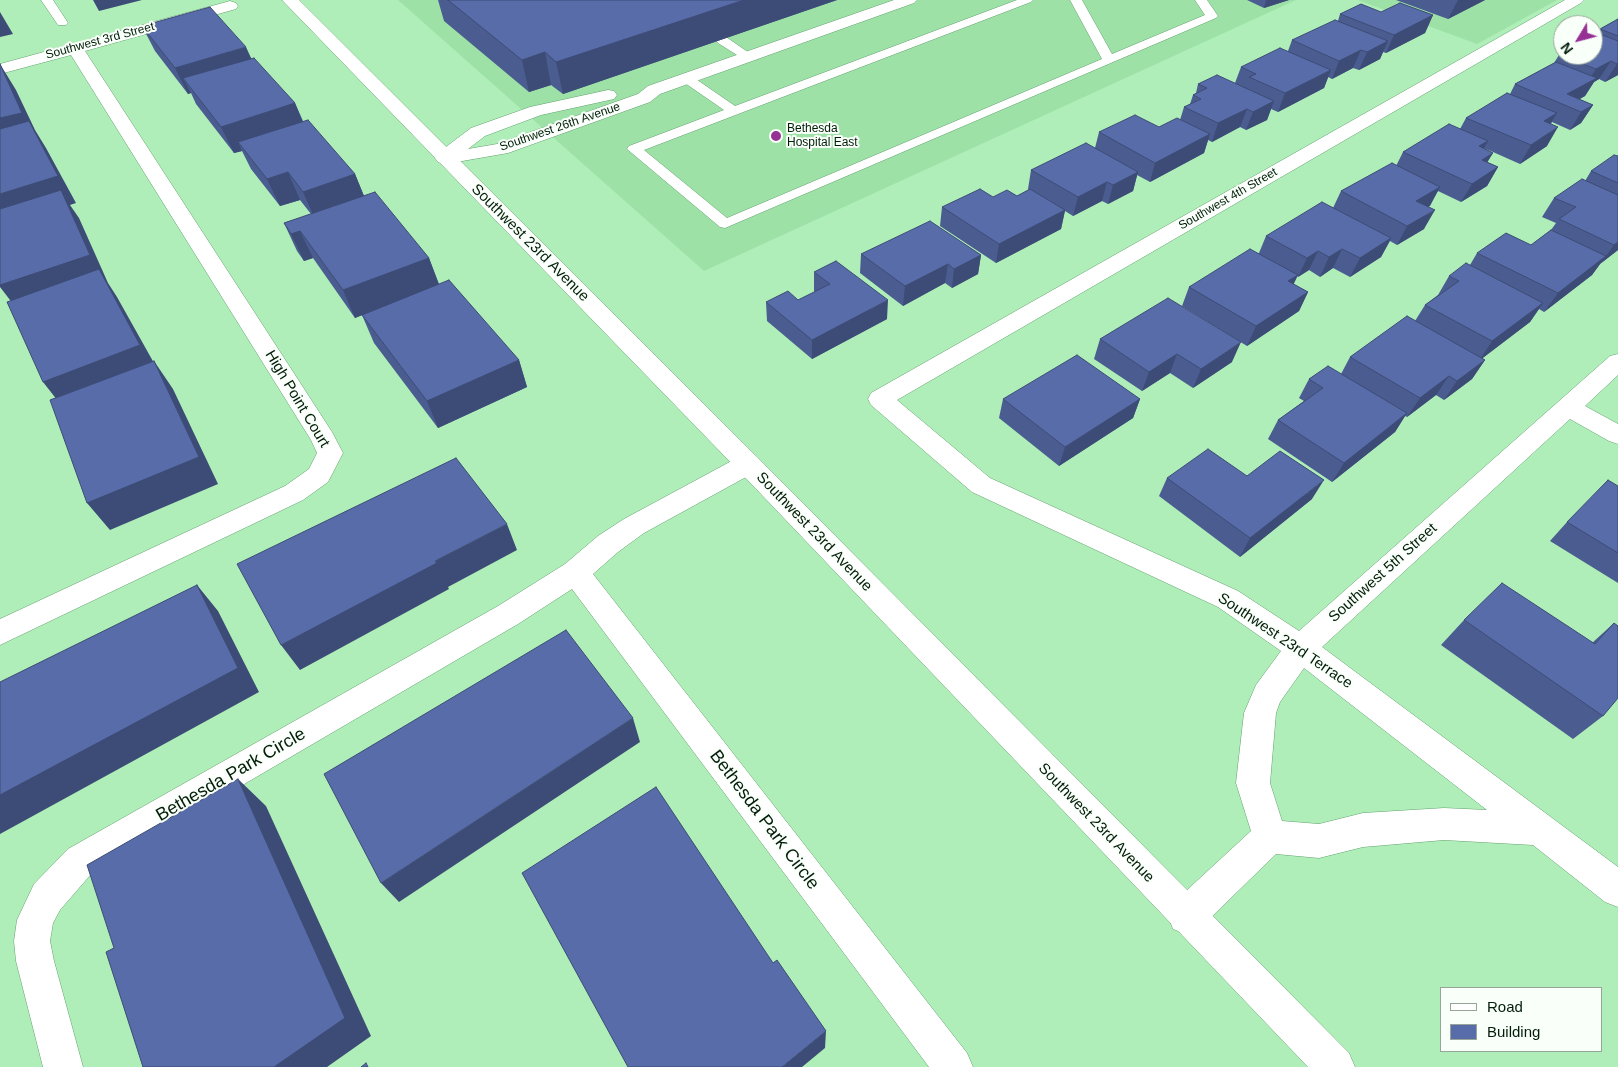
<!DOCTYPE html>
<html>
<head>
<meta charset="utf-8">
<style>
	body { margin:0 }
	#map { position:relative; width:1618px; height:1067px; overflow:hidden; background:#afeeb8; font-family:Helvetica,sans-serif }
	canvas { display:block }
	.legend { position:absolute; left:1440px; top:987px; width:162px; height:65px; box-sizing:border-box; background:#f9fff9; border:1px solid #97a599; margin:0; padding:6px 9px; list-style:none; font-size:15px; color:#041d0a }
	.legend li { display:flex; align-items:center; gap:10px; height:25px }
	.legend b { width:25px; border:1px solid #97a599 }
	.north { position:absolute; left:1553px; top:15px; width:50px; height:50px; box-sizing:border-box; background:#f9fff9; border:1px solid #97a599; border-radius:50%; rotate:233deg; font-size:14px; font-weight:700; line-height:20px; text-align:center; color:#041d0a }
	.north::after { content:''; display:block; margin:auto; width:18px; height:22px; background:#963095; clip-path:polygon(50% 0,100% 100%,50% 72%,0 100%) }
</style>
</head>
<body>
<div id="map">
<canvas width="1618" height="1067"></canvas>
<ul class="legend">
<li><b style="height:6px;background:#fff"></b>Road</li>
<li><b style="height:14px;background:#576ca8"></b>Building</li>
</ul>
<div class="north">N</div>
</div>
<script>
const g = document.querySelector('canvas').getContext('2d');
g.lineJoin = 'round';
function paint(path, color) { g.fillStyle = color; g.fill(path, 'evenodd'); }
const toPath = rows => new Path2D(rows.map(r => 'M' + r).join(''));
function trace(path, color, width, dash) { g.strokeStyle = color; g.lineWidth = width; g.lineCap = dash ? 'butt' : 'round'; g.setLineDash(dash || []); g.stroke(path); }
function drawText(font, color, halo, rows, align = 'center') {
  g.font = font + ' Helvetica,sans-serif'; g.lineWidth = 4; g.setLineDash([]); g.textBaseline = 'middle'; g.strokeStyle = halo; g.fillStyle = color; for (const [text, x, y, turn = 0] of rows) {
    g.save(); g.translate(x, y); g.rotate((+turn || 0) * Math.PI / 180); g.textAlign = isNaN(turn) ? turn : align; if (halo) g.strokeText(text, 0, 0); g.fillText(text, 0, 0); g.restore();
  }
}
paint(toPath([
	[398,0,1296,0,704,271],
	[1358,0,1557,0,1477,44]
]), '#9de1a7');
const lane = toPath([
	[41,0,53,0,68,23,66,25,58,25,41,0],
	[1017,0,1033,0,1031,2,644,150,727,218,1102,59,1070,0,1082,0,1112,54,1205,15,1195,0,1207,0,1218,16,1216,18,725,228,720,227,627,149,629,146,724,110,682,81,680,78,682,75,690,75,735,106,1017,0],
	[722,36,726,37,755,57,753,60,745,60,718,43,716,40,722,36]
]);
const street = toPath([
	[894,0,917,0,914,3,660,94,650,102,508,153,445,164,438,162,435,158,438,153,471,128,530,107,608,90,614,91,617,95,614,99,541,115,485,136,468,149,497,144,638,94,648,86,894,0],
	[1565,0,1584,0,1581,3,897,400,990,478,1238,591,1299,631,1610,356,1618,354,1618,375,1585,406,1618,424,1618,444,1609,441,1570,419,1322,647,1618,867,1618,907,1605,902,1533,845,1444,840,1363,847,1319,858,1276,854,1199,929,1186,934,1173,929,1168,916,1173,903,1251,831,1236,783,1244,713,1256,685,1281,651,1218,607,972,492,871,405,868,399,871,393,1565,0],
	[1304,668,1487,810,1444,808,1363,813,1319,824,1282,821,1270,783,1276,713,1280,702,1304,668],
	[230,1,236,3,238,6,236,9,85,51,332,432,343,453,328,482,303,500,0,645,0,619,285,486,309,469,317,453,311,440,71,55,0,74,0,64,230,1],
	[748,454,757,457,761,464,757,471,644,533,618,552,593,574,967,1053,973,1067,929,1067,572,589,518,624,92,873,60,910,53,923,50,941,54,961,83,1067,43,1067,16,961,14,941,17,920,34,884,68,849,498,606,565,564,598,536,624,519,739,457,748,454]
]);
const secondary = toPath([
	[282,0,299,0,757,457,1349,1053,1355,1067,1308,1067,739,471,282,0]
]);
trace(lane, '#64a16f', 1);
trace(street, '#64a16f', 1);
trace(secondary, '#64a16f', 1);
paint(lane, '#fff');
paint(street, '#fff');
paint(secondary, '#fff');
paint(toPath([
	[438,0,837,0,563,94,551,85,529,92,444,21],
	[1247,0,1289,0,1264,8],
	[1396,0,1485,0,1448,19],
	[1381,12,1433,15,1425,33,1386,53,1383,52,1380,59,1359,70,1353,68,1332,79,1328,77,1324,88,1278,112,1271,109,1267,120,1246,130,1240,127,1212,142,1208,140,1204,153,1150,182,1137,175,1133,191,1108,204,1102,201,1073,216,1065,211,1061,229,996,263,940,226,942,207,993,197,1017,196,1029,190,1028,189,1031,170,1095,148,1099,132,1159,127,1180,120,1184,107,1190,104,1193,95,1196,93,1198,84,1235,83,1241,67,1288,51,1292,40,1338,21,1340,14],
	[1618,19,1618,75,1605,82,1599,79,1594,82,1585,96,1579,99,1593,105,1581,123,1570,130,1552,122,1551,124,1547,146,1520,164,1484,148,1493,153,1487,162,1498,167,1487,186,1461,202,1438,191,1428,207,1424,229,1397,245,1390,241,1381,257,1350,277,1333,268,1320,277,1309,270,1298,277,1297,276,1293,284,1308,292,1299,311,1247,346,1182,306,1189,287,1259,253,1266,236,1333,208,1341,191,1396,166,1403,152,1460,129,1466,118,1510,94,1515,84,1554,63,1559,55,1596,36,1600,29],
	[142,26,251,58,295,103,303,121,355,174,364,196,429,258,439,284,519,360,527,387,438,428,374,343,362,315,355,318,313,258,304,261,297,251,284,223,311,214,300,200,280,206,251,169,242,151,234,153,196,104,191,93,188,94,155,51],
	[1618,156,1618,250,1600,264,1592,275,1544,312,1539,309,1530,322,1482,358,1485,360,1472,379,1444,400,1436,395,1407,417,1405,416,1395,432,1332,482,1268,439,1278,420,1304,401,1299,398,1309,379,1341,374,1350,357,1415,321,1425,305,1438,295,1449,276,1470,265,1477,253,1531,245,1551,230,1556,223,1542,217,1554,198,1585,181,1591,171],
	[861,254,981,255,978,274,952,288,945,283,903,306,860,273],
	[814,272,887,319,812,359,767,321,766,302,798,300,815,292,814,291],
	[1100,339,1232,362,1193,388,1170,373,1142,391,1094,359],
	[1003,399,1140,399,1133,418,1059,466,999,418],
	[1247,476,1312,499,1240,557,1159,496,1167,478],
	[1618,486,1618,583,1550,541,1567,522],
	[1464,620,1592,643,1614,623,1603,716,1573,739,1441,645]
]), '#4b5d90');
paint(toPath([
	[93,0,142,0,99,11],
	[744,0,837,0,563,94,556,62],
	[1266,0,1289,0,1264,8],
	[1458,0,1485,0,1448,19],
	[0,12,13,34,0,37],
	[1433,15,1425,33,1386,53,1394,35],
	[1388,41,1380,59,1359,70,1367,52],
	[246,47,258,73,183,78,191,93,188,94,175,68],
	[1361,50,1353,68,1332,79,1339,61],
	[545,52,551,85,529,92,522,60],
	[1611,61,1599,79,1594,82,1585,96,1568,106,1567,94,1587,83,1596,69],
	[1618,63,1618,75,1605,82,1617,64],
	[0,64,16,90,35,130,46,148,76,203,70,205,79,218,108,283,117,297,159,372,65,410,43,382,20,313,0,287],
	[1331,70,1324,88,1278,112,1285,93],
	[1274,101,1267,120,1246,130,1253,112],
	[295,103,306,130,238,142,242,151,234,153,221,127],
	[1593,105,1581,123,1570,130,1581,112],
	[1247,109,1240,127,1212,142,1218,123],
	[1557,113,1546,131,1544,121],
	[1558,127,1547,146,1520,164,1531,145],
	[1210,134,1204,153,1150,182,1155,163],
	[1488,141,1477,160,1479,146],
	[1493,153,1482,171,1482,160],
	[1498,167,1487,186,1461,202,1472,184],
	[288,172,300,200,280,206,267,179],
	[1138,172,1133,191,1108,204,1113,185],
	[355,174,366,201,315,219,303,192],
	[1107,182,1102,201,1073,216,1078,197],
	[1440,187,1430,206,1406,220,1416,201],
	[1065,210,1061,229,996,263,999,244],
	[1435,210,1424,229,1397,245,1407,226],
	[300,231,313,258,304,261,291,234],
	[1391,238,1381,257,1350,277,1360,258],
	[1618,242,1618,250,1600,264,1614,245],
	[1342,249,1333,268,1320,277,1329,257],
	[1318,251,1309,270,1298,277,1307,258],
	[981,255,978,274,952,288,954,269],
	[1606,256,1592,275,1544,312,1558,293],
	[429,258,439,285,355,318,343,290],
	[948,264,945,283,903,306,905,286],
	[1298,275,1289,294,1288,281],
	[1308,292,1299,311,1247,346,1256,326],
	[888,300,887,319,812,359,812,340],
	[1543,303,1530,322,1479,361,1492,341],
	[1241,342,1232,362,1193,388,1201,369],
	[1177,354,1170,373,1142,391,1149,372],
	[519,360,527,387,438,428,427,401],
	[1485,360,1472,379,1444,400,1457,381],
	[154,361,173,389,218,484,110,530,87,503],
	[1449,376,1436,395,1407,417,1420,398],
	[1140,399,1133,418,1059,466,1065,447],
	[1407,413,1395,432,1332,482,1344,463],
	[1324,480,1312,499,1240,557,1250,538],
	[507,524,517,550,448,587,449,589,300,670,281,645,435,561],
	[197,585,218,611,259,692,0,834,0,795],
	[633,718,640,742,399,902,381,883],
	[238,779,266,806,371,1036,327,1067,274,1067],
	[826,1031,825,1048,802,1067,782,1067]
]), '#3d4c76');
const building = toPath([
	[448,0,744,0,556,62,545,52,522,60,448,0],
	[1400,3,1433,15,1394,35,1340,14,1361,4,1381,12,1400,3],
	[210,7,246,47,175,68,142,26,210,7],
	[1618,19,1618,36,1600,29,1618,19],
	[1335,20,1388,41,1367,52,1361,50,1339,61,1292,40,1335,20],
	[1600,34,1618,41,1618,63,1617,64,1611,61,1596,69,1559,55,1563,53,1563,55,1593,55,1593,38,1600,34],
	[1280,48,1331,70,1285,93,1249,77,1256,74,1241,67,1280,48],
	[254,58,295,103,221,127,183,78,254,58],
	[1556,62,1597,78,1567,94,1593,105,1581,112,1515,84,1556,62],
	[0,64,22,113,0,118,0,64],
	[1217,75,1274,101,1253,112,1247,109,1218,123,1184,107,1201,99,1193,95,1207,88,1198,84,1217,75],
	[1507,93,1557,113,1544,121,1558,127,1531,145,1466,118,1507,93],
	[1135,115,1159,127,1177,118,1210,134,1155,163,1099,132,1135,115],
	[308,120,355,174,303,192,288,172,267,179,238,142,308,120],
	[29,121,58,176,0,194,0,129,29,121],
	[1449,124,1488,141,1479,146,1493,153,1482,160,1498,167,1472,184,1403,152,1449,124],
	[1086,143,1138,172,1113,185,1107,182,1078,197,1031,170,1086,143],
	[1614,155,1618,156,1618,183,1591,171,1614,155],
	[1392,163,1440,187,1416,201,1435,210,1407,226,1341,191,1392,163],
	[1582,179,1618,195,1618,242,1614,245,1559,219,1576,207,1554,198,1582,179],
	[980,189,993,197,1007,190,1017,196,1030,189,1065,210,999,244,942,207,980,189],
	[61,190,90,255,0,285,0,209,61,190],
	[375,192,429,258,343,290,300,231,291,234,284,223,375,192],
	[1322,202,1391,238,1360,258,1342,249,1329,257,1318,251,1307,258,1266,236,1322,202],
	[930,221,981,255,954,269,948,264,905,286,861,254,930,221],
	[1551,230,1606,256,1558,293,1477,253,1506,233,1531,245,1551,230],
	[1250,249,1298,275,1288,281,1308,292,1256,326,1189,287,1250,249],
	[836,261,888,300,812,340,766,302,788,291,798,300,830,284,814,272,836,261],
	[1466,263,1543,303,1492,341,1425,305,1459,281,1449,276,1466,263],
	[99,269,140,345,43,382,7,302,99,269],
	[449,280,519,360,427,401,362,315,449,280],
	[1168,298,1241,342,1201,369,1177,354,1149,372,1100,339,1168,298],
	[1407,316,1485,360,1457,381,1449,376,1420,398,1350,357,1407,316],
	[1077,355,1140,399,1065,447,1003,399,1077,355],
	[154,361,199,457,87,503,50,400,154,361],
	[1328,366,1407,413,1344,463,1278,420,1323,388,1309,379,1328,366],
	[1208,449,1247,476,1280,451,1324,480,1250,538,1167,478,1208,449],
	[456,458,507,524,435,561,437,563,281,645,237,564,456,458],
	[1608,480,1618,486,1618,553,1567,522,1608,480],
	[1502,583,1595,644,1614,623,1618,626,1618,698,1603,716,1464,620,1502,583],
	[197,585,238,668,0,795,0,682,197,585],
	[566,630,633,718,381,883,324,774,566,630],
	[238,779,345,1018,274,1067,143,1067,106,952,114,948,87,865,238,779],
	[656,787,773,963,777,960,826,1031,782,1067,628,1067,522,873,656,787],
	[366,1063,368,1067,361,1067,366,1063]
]);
paint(building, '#576ca8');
trace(building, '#3d4c76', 1);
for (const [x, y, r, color] of [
	[776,136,6,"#963095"]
]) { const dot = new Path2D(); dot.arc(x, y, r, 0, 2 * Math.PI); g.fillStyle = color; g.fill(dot); trace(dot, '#f9fff9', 2); }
drawText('12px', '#041d0a', '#f9fff9', [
	["Southwest 3rd Street",100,41,-15],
	["Southwest 26th Avenue",560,127,-19],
	["Southwest 4th Street",1228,199,-30]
]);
drawText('12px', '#041d0a', '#f9fff9', [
	["Bethesda",787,129],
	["Hospital East",787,143]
], 'left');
drawText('15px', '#041d0a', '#f9fff9', [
	["Southwest 23rd Avenue",530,243,45],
	["High Point Court",297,399,59],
	["Southwest 23rd Avenue",814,532,46],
	["Southwest 5th Street",1383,573,-42],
	["Southwest 23rd Terrace",1285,641,34],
	["Southwest 23rd Avenue",1096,823,46]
]);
drawText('18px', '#041d0a', '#f9fff9', [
	["Bethesda Park Circle",231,775,-30],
	["Bethesda Park Circle",764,820,53]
]);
</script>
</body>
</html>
